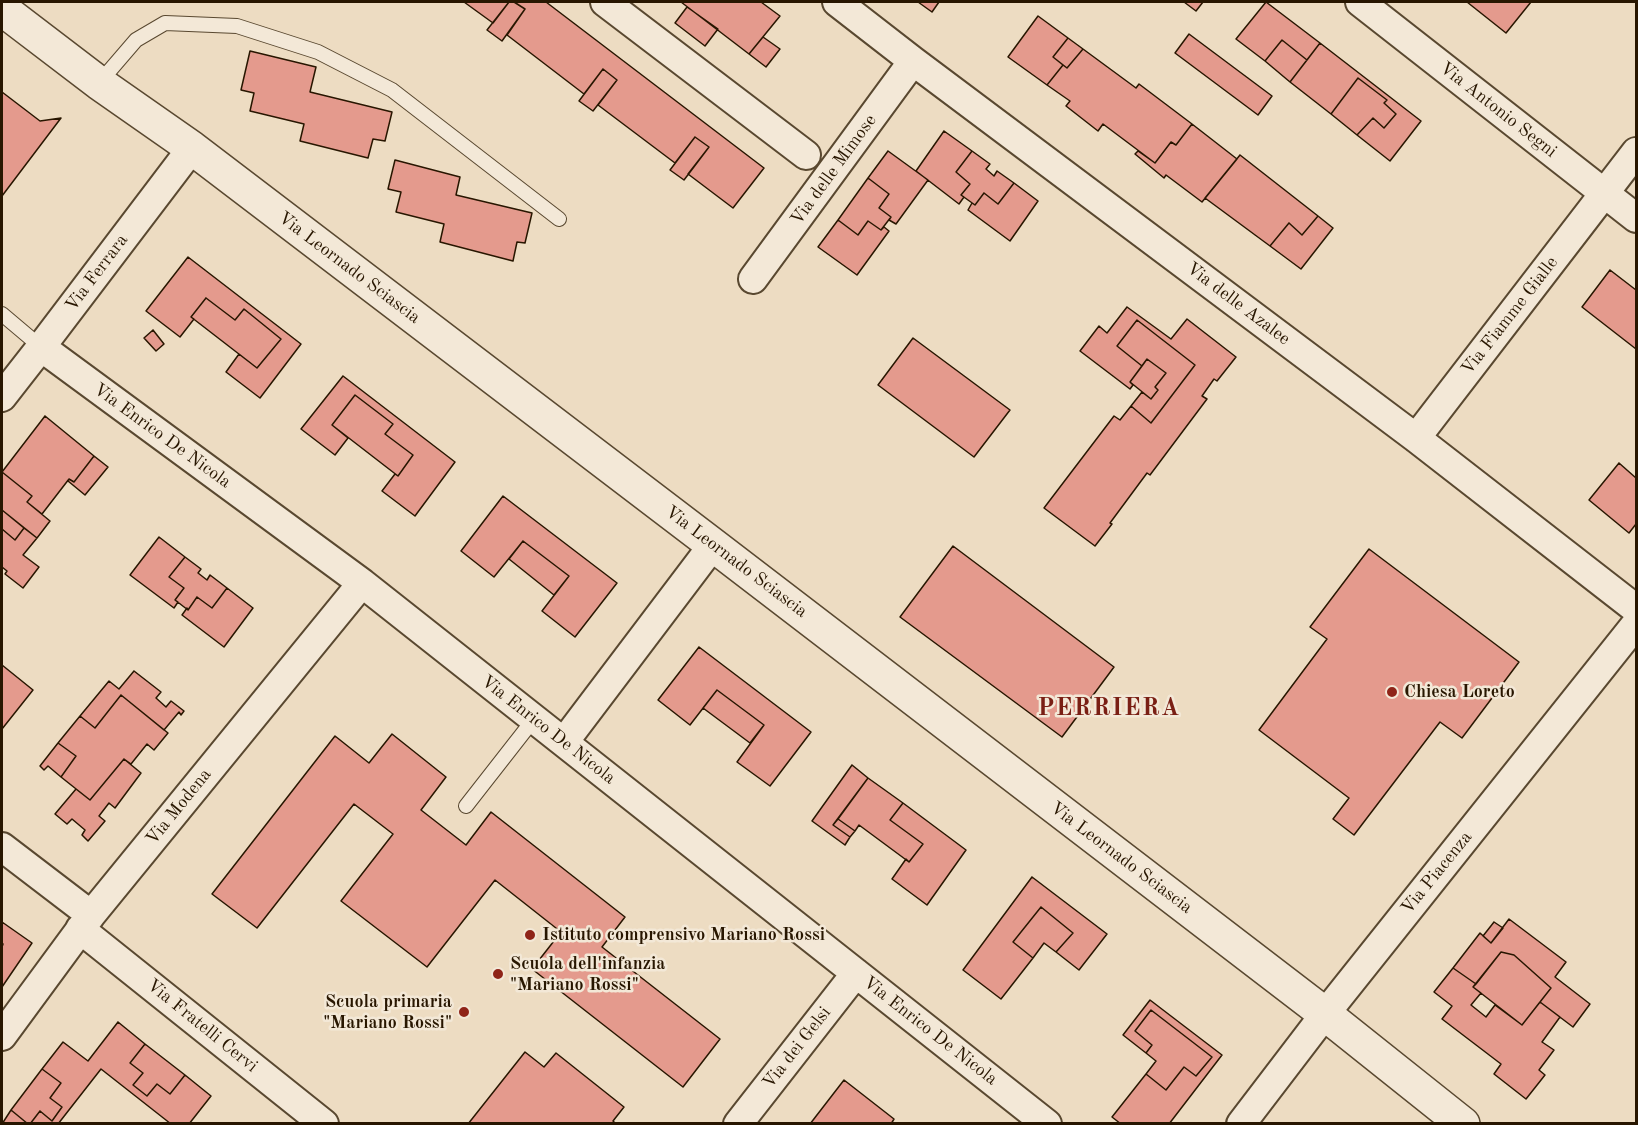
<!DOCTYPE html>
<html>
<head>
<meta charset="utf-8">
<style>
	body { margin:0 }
	#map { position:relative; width:1638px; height:1125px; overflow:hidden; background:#eddcc2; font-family:"Old Standard TT",serif }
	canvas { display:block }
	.frame { position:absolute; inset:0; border:3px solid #281600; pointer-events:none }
</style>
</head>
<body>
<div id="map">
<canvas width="1638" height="1125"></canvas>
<div class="frame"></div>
</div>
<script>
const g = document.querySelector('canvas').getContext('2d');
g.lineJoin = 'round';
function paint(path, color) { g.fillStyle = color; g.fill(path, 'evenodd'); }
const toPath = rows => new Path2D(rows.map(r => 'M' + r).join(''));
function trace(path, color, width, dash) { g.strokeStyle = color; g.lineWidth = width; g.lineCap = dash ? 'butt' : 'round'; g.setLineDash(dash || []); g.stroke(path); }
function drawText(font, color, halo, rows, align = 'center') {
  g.font = font + ' "Old Standard TT",serif'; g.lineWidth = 5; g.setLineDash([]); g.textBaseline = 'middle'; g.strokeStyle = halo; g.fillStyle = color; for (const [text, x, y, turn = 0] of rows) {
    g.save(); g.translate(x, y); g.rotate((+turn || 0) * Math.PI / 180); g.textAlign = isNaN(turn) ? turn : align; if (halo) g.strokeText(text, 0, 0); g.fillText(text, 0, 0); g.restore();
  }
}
const building = toPath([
	[464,2,509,2,493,23,464,2],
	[509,2,514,2,525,9,502,41,487,30,509,2],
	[514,2,546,2,764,168,733,208,688,174,709,147,695,137,675,163,598,105,617,80,603,69,584,94,507,35,525,9,514,2],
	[681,2,761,2,780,16,749,54,681,2],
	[918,2,939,2,932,12,918,2],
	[1184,2,1203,2,1196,11,1184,2],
	[1266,2,1320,43,1307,60,1282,40,1265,61,1236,39,1266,2],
	[1467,2,1531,2,1506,33,1467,2],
	[687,7,718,29,705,46,675,23,687,7],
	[1038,16,1068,38,1053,57,1063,65,1047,85,1008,57,1038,16],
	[1189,34,1272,96,1258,115,1175,53,1189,34],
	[763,37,780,49,766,67,749,54,763,37],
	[1068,38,1083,49,1067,68,1053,57,1068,38],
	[1282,40,1307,60,1290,82,1265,61,1282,40],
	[1320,43,1421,121,1390,161,1357,135,1373,118,1384,128,1396,114,1384,103,1387,100,1358,78,1331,114,1290,82,1320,43],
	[1083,49,1136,88,1139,84,1192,124,1176,145,1171,142,1155,163,1103,124,1098,131,1066,106,1070,101,1047,85,1063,65,1067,68,1083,49],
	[250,51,316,67,310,92,392,112,385,141,373,139,368,158,300,141,304,124,250,111,254,93,241,90,250,51],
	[603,69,617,80,593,111,579,101,603,69],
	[1358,78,1387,100,1384,103,1396,114,1384,128,1373,118,1357,135,1331,114,1358,78],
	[2,92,40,121,61,118,2,196,2,92],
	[1192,124,1237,159,1202,202,1166,175,1164,178,1135,154,1138,151,1155,163,1171,142,1176,145,1192,124],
	[944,131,972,151,956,172,970,184,961,195,964,197,959,204,916,171,944,131],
	[695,137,709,147,684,180,670,170,695,137],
	[888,151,928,180,896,224,889,220,891,217,879,208,889,194,868,178,888,151],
	[972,151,990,164,986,169,994,176,997,171,1014,183,998,204,984,193,975,205,961,195,970,184,956,172,972,151],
	[1240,155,1318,216,1302,235,1289,223,1270,246,1205,198,1240,155],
	[395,160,460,177,456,195,532,213,525,243,517,242,513,261,440,242,444,224,396,212,401,192,388,189,395,160],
	[868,178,889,194,879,208,891,217,881,230,868,221,858,235,838,220,868,178],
	[1014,183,1038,201,1010,241,968,210,972,203,975,205,984,193,998,204,1014,183],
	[1318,216,1333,228,1301,269,1270,246,1289,223,1302,235,1318,216],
	[838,220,858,235,868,221,881,230,884,227,889,231,857,275,818,247,838,220],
	[188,257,301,344,260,398,226,372,239,354,257,368,281,339,244,309,235,320,206,298,191,317,194,319,180,337,146,311,188,257],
	[1610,270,1636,290,1636,349,1582,307,1610,270],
	[206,298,235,320,244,309,281,339,257,368,191,317,206,298],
	[1127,307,1171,339,1187,319,1236,357,1217,381,1214,379,1202,396,1207,399,1150,475,1147,473,1110,523,1112,524,1095,546,1044,508,1114,416,1120,420,1131,406,1151,423,1195,365,1137,320,1117,346,1142,366,1130,382,1133,385,1130,389,1080,351,1099,326,1107,333,1127,307],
	[1137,320,1195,365,1151,423,1131,406,1142,392,1151,399,1158,390,1155,387,1166,373,1147,359,1142,366,1117,346,1137,320],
	[153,330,164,344,156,351,144,338,153,330],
	[913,338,1010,410,974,457,878,385,913,338],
	[1147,359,1166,373,1155,387,1158,390,1151,399,1130,382,1147,359],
	[343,376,455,462,415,516,382,491,395,474,398,476,413,455,385,434,393,424,355,395,332,425,348,438,335,455,301,429,343,376],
	[355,395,393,424,385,434,413,455,398,476,332,425,355,395],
	[45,416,94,456,74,482,69,479,42,514,27,502,32,496,2,472,45,416],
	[94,456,108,467,85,495,68,481,69,479,74,482,94,456],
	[1619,463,1636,478,1636,524,1629,533,1589,500,1619,463],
	[2,472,32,496,27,502,50,521,37,538,2,510,2,472],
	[503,496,617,583,575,637,542,611,569,576,523,541,494,577,461,551,503,496],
	[2,510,24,528,15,540,2,529,2,510],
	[24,528,37,538,23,555,39,567,23,588,5,574,7,571,2,567,2,529,15,540,24,528],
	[159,537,185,557,169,577,184,588,175,600,178,602,174,608,130,575,159,537],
	[523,541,569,576,554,595,509,559,523,541],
	[953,546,1114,667,1062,737,900,617,953,546],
	[1369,549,1519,662,1462,738,1440,722,1354,835,1333,819,1349,798,1259,730,1327,639,1310,627,1369,549],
	[185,557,201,569,198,573,207,580,210,575,227,588,212,608,197,597,188,610,175,600,184,588,169,577,185,557],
	[227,588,253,608,224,647,182,615,187,608,188,610,197,597,212,608,227,588],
	[699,647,811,732,770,786,737,762,764,725,717,690,690,725,658,700,699,647],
	[2,665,33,690,2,729,2,665],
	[134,671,161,692,156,698,166,707,171,701,184,711,181,715,179,712,164,730,121,695,95,728,80,716,109,681,119,689,134,671],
	[717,690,764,725,750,743,703,708,717,690],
	[121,695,168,733,154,750,147,744,131,764,124,759,90,800,61,777,76,756,58,743,80,716,95,728,121,695],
	[392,734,446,777,421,810,466,845,491,812,625,917,602,947,720,1039,683,1087,532,969,561,932,495,880,427,967,341,901,393,834,354,804,257,928,212,894,335,736,369,763,392,734],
	[58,743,76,756,61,777,48,766,44,770,40,766,58,743],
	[124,759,141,773,115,808,109,803,99,816,105,821,88,841,82,835,85,830,72,819,67,824,55,814,76,789,90,800,124,759],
	[852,765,868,778,833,825,850,837,845,845,812,821,852,765],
	[868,778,903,803,890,820,923,844,909,862,859,825,855,831,838,819,868,778],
	[903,803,966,850,927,905,892,879,906,859,909,862,923,844,890,820,903,803],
	[838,819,855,831,850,837,833,825,838,819],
	[1032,877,1107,934,1079,970,1056,952,1073,933,1041,907,1013,942,1033,958,1001,999,963,970,1032,877],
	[1041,907,1073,933,1056,952,1044,943,1033,958,1013,942,1041,907],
	[1509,919,1566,962,1555,977,1590,1004,1573,1027,1540,1002,1551,988,1514,955,1501,952,1476,984,1453,968,1480,933,1491,943,1509,919],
	[2,922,32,943,2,987,2,947,3,944,2,943,2,922],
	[1494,922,1503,928,1491,943,1483,936,1494,922],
	[1501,952,1514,955,1551,988,1522,1025,1473,987,1501,952],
	[1453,968,1476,984,1473,987,1481,993,1471,1005,1486,1017,1495,1005,1522,1025,1540,1002,1560,1017,1542,1042,1554,1050,1539,1070,1545,1075,1526,1099,1494,1074,1501,1064,1442,1019,1452,1006,1434,992,1453,968],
	[1150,1000,1222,1055,1169,1124,1121,1124,1112,1117,1146,1074,1166,1090,1184,1067,1196,1076,1212,1057,1151,1010,1135,1031,1152,1045,1146,1053,1123,1035,1150,1000],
	[1151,1010,1212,1057,1196,1076,1184,1067,1166,1090,1146,1074,1156,1061,1146,1053,1152,1045,1135,1031,1151,1010],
	[118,1022,145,1044,130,1063,143,1073,133,1085,147,1096,157,1084,170,1094,185,1075,211,1096,189,1124,171,1124,101,1069,58,1124,30,1124,40,1111,52,1121,62,1107,50,1098,61,1083,42,1069,63,1042,88,1061,118,1022],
	[145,1044,185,1075,170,1094,157,1084,147,1096,133,1085,143,1073,130,1063,145,1044],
	[525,1052,544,1067,556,1053,624,1107,613,1121,616,1124,468,1124,525,1052],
	[42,1069,61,1083,50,1098,62,1107,52,1121,40,1111,30,1124,28,1124,11,1110,42,1069],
	[844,1080,894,1119,891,1124,810,1124,844,1080],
	[11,1110,28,1124,2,1124,11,1110]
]);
paint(building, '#e49a8d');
trace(building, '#281600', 1.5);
const service = toPath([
	[99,83,136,40,165,23,237,26,318,52,392,90,559,219],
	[2,314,41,347],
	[466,806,534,719]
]);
const minor = toPath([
	[605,2,806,155],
	[837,2,913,61,1416,438,1636,609],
	[1360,2,1636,218],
	[753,279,913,61],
	[41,347,362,583,1047,1124],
	[2,397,41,347,192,148],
	[1416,438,1636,152],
	[564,742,713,545],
	[2,847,91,915],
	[80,929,324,1124],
	[2,1036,91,915,362,583],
	[738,1124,856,973],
	[1241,1124,1325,1014,1636,624]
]);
const tertiary = toPath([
	[2,9,99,83,192,148,713,545,1325,1014,1463,1124]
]);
trace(service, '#594830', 16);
trace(minor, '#594830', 32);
trace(tertiary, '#594830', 36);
trace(service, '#f3e8d7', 14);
trace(minor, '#f3e8d7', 28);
trace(tertiary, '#f3e8d7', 33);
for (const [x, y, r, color] of [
	[1392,692,6,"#8f2418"],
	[530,935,6,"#8f2418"],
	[498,974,6,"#8f2418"],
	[464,1012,6,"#8f2418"]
]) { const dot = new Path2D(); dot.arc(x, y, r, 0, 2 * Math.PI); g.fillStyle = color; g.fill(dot); trace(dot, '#f3e8d7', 2); }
drawText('18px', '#281600', '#f3e8d7', [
	["Via Antonio Segni",1498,110,38],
	["Via delle Mimose",834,170,-54],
	["Via Leornado Sciascia",349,268,37],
	["Via Ferrara",97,273,-53],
	["Via delle Azalee",1238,304,37],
	["Via Fiamme Gialle",1510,316,-52],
	["Via Enrico De Nicola",162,436,36],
	["Via Leornado Sciascia",736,562,37],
	["Via Enrico De Nicola",548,730,38],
	["Via Modena",179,807,-51],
	["Via Leornado Sciascia",1121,858,37],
	["Via Piacenza",1437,873,-51],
	["Via Fratelli Cervi",202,1026,39],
	["Via Enrico De Nicola",930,1031,38],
	["Via dei Gelsi",797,1048,-52]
]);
drawText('bold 18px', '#281600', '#f3e8d7', [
	["Chiesa Loreto",1404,692],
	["Istituto comprensivo Mariano Rossi",542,935],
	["Scuola dell'infanzia",510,964],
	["\"Mariano Rossi\"",510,985],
	["Scuola primaria",452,1002,"right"],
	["\"Mariano Rossi\"",452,1023,"right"]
], 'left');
g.letterSpacing = '1.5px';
drawText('bold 24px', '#7a1f14', '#f3e8d7', [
	["PERRIERA",1109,709]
]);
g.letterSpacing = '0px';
</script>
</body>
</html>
